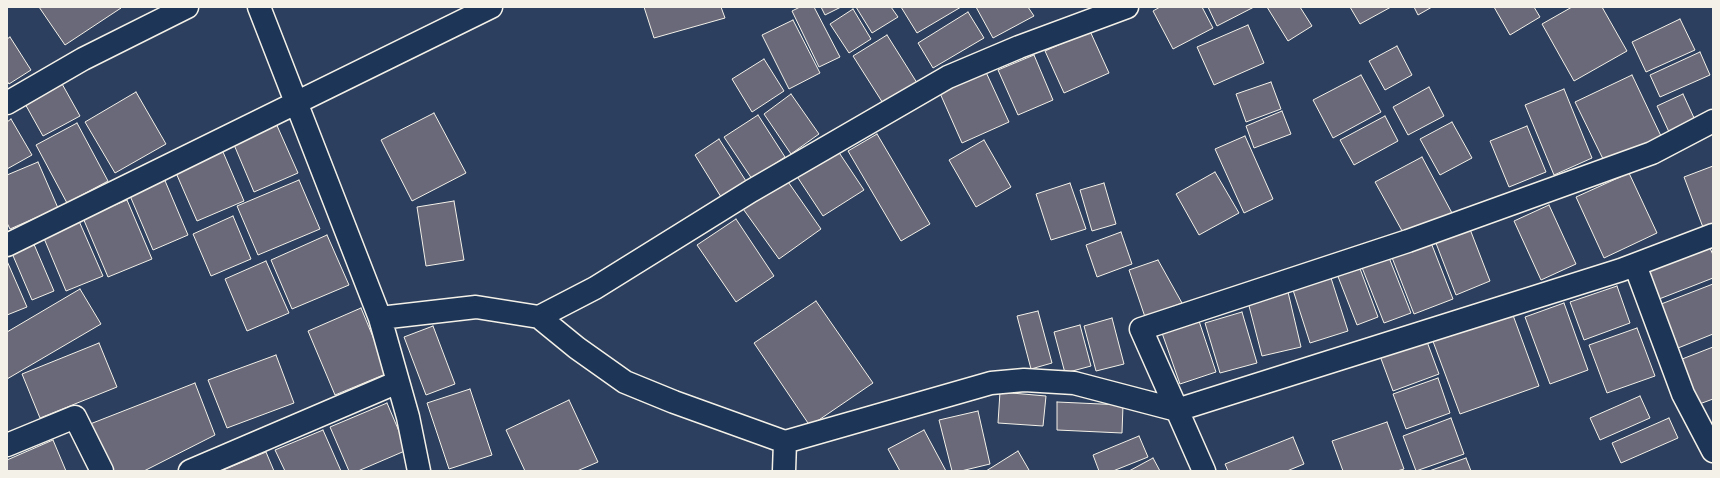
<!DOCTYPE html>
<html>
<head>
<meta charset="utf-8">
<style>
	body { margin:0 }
	#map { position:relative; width:1720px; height:478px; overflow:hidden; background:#2c3f5e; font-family:"Shantell Sans",sans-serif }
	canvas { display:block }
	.frame { position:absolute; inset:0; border:8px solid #f4f1e8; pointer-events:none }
</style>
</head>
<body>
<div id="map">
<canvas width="1720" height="478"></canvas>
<div class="frame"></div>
</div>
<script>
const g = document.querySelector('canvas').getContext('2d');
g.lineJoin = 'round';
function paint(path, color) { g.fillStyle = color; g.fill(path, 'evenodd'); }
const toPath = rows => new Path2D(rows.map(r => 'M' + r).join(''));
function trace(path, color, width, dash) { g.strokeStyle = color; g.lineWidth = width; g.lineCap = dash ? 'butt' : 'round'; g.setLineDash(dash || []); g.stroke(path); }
const building = toPath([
	[39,7,121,7,121,8,65,45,39,7],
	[644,7,721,7,725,18,654,38,644,7],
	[800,7,814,7,840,57,819,67,792,11,800,7],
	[821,7,841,7,825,15,821,7],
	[856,7,891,7,898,17,872,33,856,7],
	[901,7,961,7,917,33,901,7],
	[976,7,1028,7,1034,16,993,38,976,7],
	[1160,7,1202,7,1213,28,1173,49,1153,11,1160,7],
	[1208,7,1254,7,1217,26,1208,7],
	[1267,7,1300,7,1312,26,1288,41,1267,7],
	[1350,7,1391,7,1360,24,1350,7],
	[1414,7,1432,7,1418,15,1414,7],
	[1494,7,1534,7,1540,17,1510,35,1494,7],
	[1572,7,1602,7,1627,51,1574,81,1542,24,1572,7],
	[853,9,871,39,849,53,830,24,853,9],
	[968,12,984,38,933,68,918,43,968,12],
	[1680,19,1695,50,1646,72,1632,42,1680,19],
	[793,20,820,73,789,89,762,35,793,20],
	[1248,25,1264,63,1214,85,1197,47,1248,25],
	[1090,31,1109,73,1064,93,1045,51,1090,31],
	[887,35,919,86,886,108,853,56,887,35],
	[10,37,31,70,9,84,7,81,7,39,10,37],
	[1397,46,1412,75,1385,90,1369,61,1397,46],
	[1700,52,1710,75,1660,97,1650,75,1700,52],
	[1034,55,1053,100,1018,115,998,70,1034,55],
	[764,59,784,91,752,112,732,79,764,59],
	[985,70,1009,122,962,143,939,91,985,70],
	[1361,75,1381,112,1333,138,1313,100,1361,75],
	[1632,75,1661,136,1605,163,1575,102,1632,75],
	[61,82,80,116,43,136,24,102,61,82],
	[1271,82,1281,109,1246,122,1236,94,1271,82],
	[1429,87,1444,116,1408,135,1393,107,1429,87],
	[1564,89,1592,158,1554,175,1525,105,1564,89],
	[136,92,166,144,115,173,85,122,136,92],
	[791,94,819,134,791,154,764,114,791,94],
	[1683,94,1695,120,1669,132,1657,106,1683,94],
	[1282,111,1291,134,1254,148,1246,126,1282,111],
	[434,113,466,173,412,201,381,140,434,113],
	[758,115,785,157,752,179,724,137,758,115],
	[1385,116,1398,141,1354,165,1340,140,1385,116],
	[11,119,32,155,7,169,7,122,11,119],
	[275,121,298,173,254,192,232,140,275,121],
	[1452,122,1472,158,1440,175,1420,139,1452,122],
	[77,123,108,181,67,203,36,145,77,123],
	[1527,126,1546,172,1509,187,1490,141,1527,126],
	[877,134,930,224,901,241,848,151,877,134],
	[1245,136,1273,199,1244,213,1215,149,1245,136],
	[719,139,746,181,721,197,695,155,719,139],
	[984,140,1011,187,976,207,949,160,984,140],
	[220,145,244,201,197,221,173,166,220,145],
	[834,145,864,190,823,216,794,172,834,145],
	[1422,157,1452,213,1406,238,1375,182,1422,157],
	[38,162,58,208,10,229,7,223,7,175,38,162],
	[1713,166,1713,227,1704,230,1684,177,1713,166],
	[1215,172,1239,213,1199,235,1176,194,1215,172],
	[1629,173,1657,233,1604,258,1576,197,1629,173],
	[163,176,188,235,153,250,128,191,163,176],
	[784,176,821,229,779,259,741,206,784,176],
	[299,180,320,229,258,255,237,206,299,180],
	[1070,183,1086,229,1051,240,1036,194,1070,183],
	[1104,183,1116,224,1092,231,1080,190,1104,183],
	[127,200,152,259,108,277,83,218,127,200],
	[454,201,464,260,426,266,417,207,454,201],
	[1549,205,1576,264,1541,280,1514,221,1549,205],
	[233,216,251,259,211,276,193,234,233,216],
	[736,219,774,276,736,302,697,245,736,219],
	[79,221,103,276,66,291,43,236,79,221],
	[1468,224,1490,281,1456,295,1434,238,1468,224],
	[1121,232,1132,264,1097,277,1086,245,1121,232],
	[327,235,349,285,292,309,271,260,327,235],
	[1430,240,1453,299,1414,314,1391,255,1430,240],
	[1707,241,1713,255,1713,278,1654,301,1640,267,1707,241],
	[33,242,54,291,32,300,11,251,33,242],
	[1388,255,1411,313,1384,323,1361,265,1388,255],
	[1158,260,1182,303,1145,317,1129,270,1158,260],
	[7,261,27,307,7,315,7,261],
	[266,261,289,313,247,331,225,279,266,261],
	[1359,266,1378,317,1357,325,1337,274,1359,266],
	[1331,278,1348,331,1310,343,1293,290,1331,278],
	[1713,284,1713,334,1673,350,1656,306,1713,284],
	[1617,286,1630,323,1584,340,1570,302,1617,286],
	[80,289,101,324,7,379,7,332,80,289],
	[1288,292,1301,347,1262,356,1248,302,1288,292],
	[816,301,873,383,810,426,754,343,816,301],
	[1564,303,1588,370,1550,384,1525,317,1564,303],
	[1510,307,1539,386,1460,414,1431,336,1510,307],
	[361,308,388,373,335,395,308,331,361,308],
	[1038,311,1052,363,1031,369,1017,316,1038,311],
	[1242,312,1257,363,1220,373,1205,323,1242,312],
	[1112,318,1124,364,1096,371,1084,326,1112,318],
	[1199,321,1216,372,1180,384,1162,333,1199,321],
	[1080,325,1091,366,1065,373,1054,332,1080,325],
	[433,326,455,384,426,395,404,337,433,326],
	[1637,328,1655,376,1607,393,1589,345,1637,328],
	[1426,339,1439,374,1393,391,1380,356,1426,339],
	[99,343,117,387,40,418,22,374,99,343],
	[1713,347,1713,399,1694,406,1677,361,1713,347],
	[276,355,294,403,227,428,208,380,276,355],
	[1438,378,1450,413,1406,429,1393,394,1438,378],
	[195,383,215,435,144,471,113,471,85,426,195,383],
	[470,389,492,455,449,469,427,403,470,389],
	[1000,392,1046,396,1043,426,998,423,1000,392],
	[1640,396,1650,418,1600,440,1590,418,1640,396],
	[569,400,598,462,577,471,525,471,506,430,569,400],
	[1057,402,1123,405,1122,433,1057,430,1057,402],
	[387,403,407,450,358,471,349,471,330,427,387,403],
	[978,411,990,464,961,471,952,471,939,420,978,411],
	[1451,418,1464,454,1416,471,1403,436,1451,418],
	[1669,418,1678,438,1621,463,1612,443,1669,418],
	[1387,422,1404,469,1397,471,1343,471,1332,441,1387,422],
	[323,430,341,471,285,471,275,450,323,430],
	[924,430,946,471,900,471,888,449,924,430],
	[1139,436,1148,457,1113,471,1099,471,1093,455,1139,436],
	[1293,437,1304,464,1287,471,1228,471,1225,464,1293,437],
	[53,440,66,471,7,471,7,460,53,440],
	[1018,451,1029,470,1027,471,986,471,1018,451],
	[266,452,274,471,221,471,266,452],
	[1153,458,1160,471,1129,471,1153,458],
	[1466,458,1471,471,1429,471,1466,458]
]);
paint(building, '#6a697a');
trace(building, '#f4f1e8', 1);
const street = toPath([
	[259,7,380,318,408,417,419,471],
	[7,103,83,59,187,7],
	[1713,121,1652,153,1408,241,1141,329,1177,410,1621,270,1713,235],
	[7,245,491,7],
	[1635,265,1683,394,1713,451],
	[539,317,595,288,751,191,948,77,1019,47,1127,7],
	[380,318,476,307,539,317,577,348,625,382,674,402,785,442,991,383,1024,380,1074,383,1177,410,1204,471],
	[7,445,75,417,102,471],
	[190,471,398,382],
	[784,471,785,442]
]);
trace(street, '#f4f1e8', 25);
trace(street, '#1d3557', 22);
</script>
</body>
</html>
